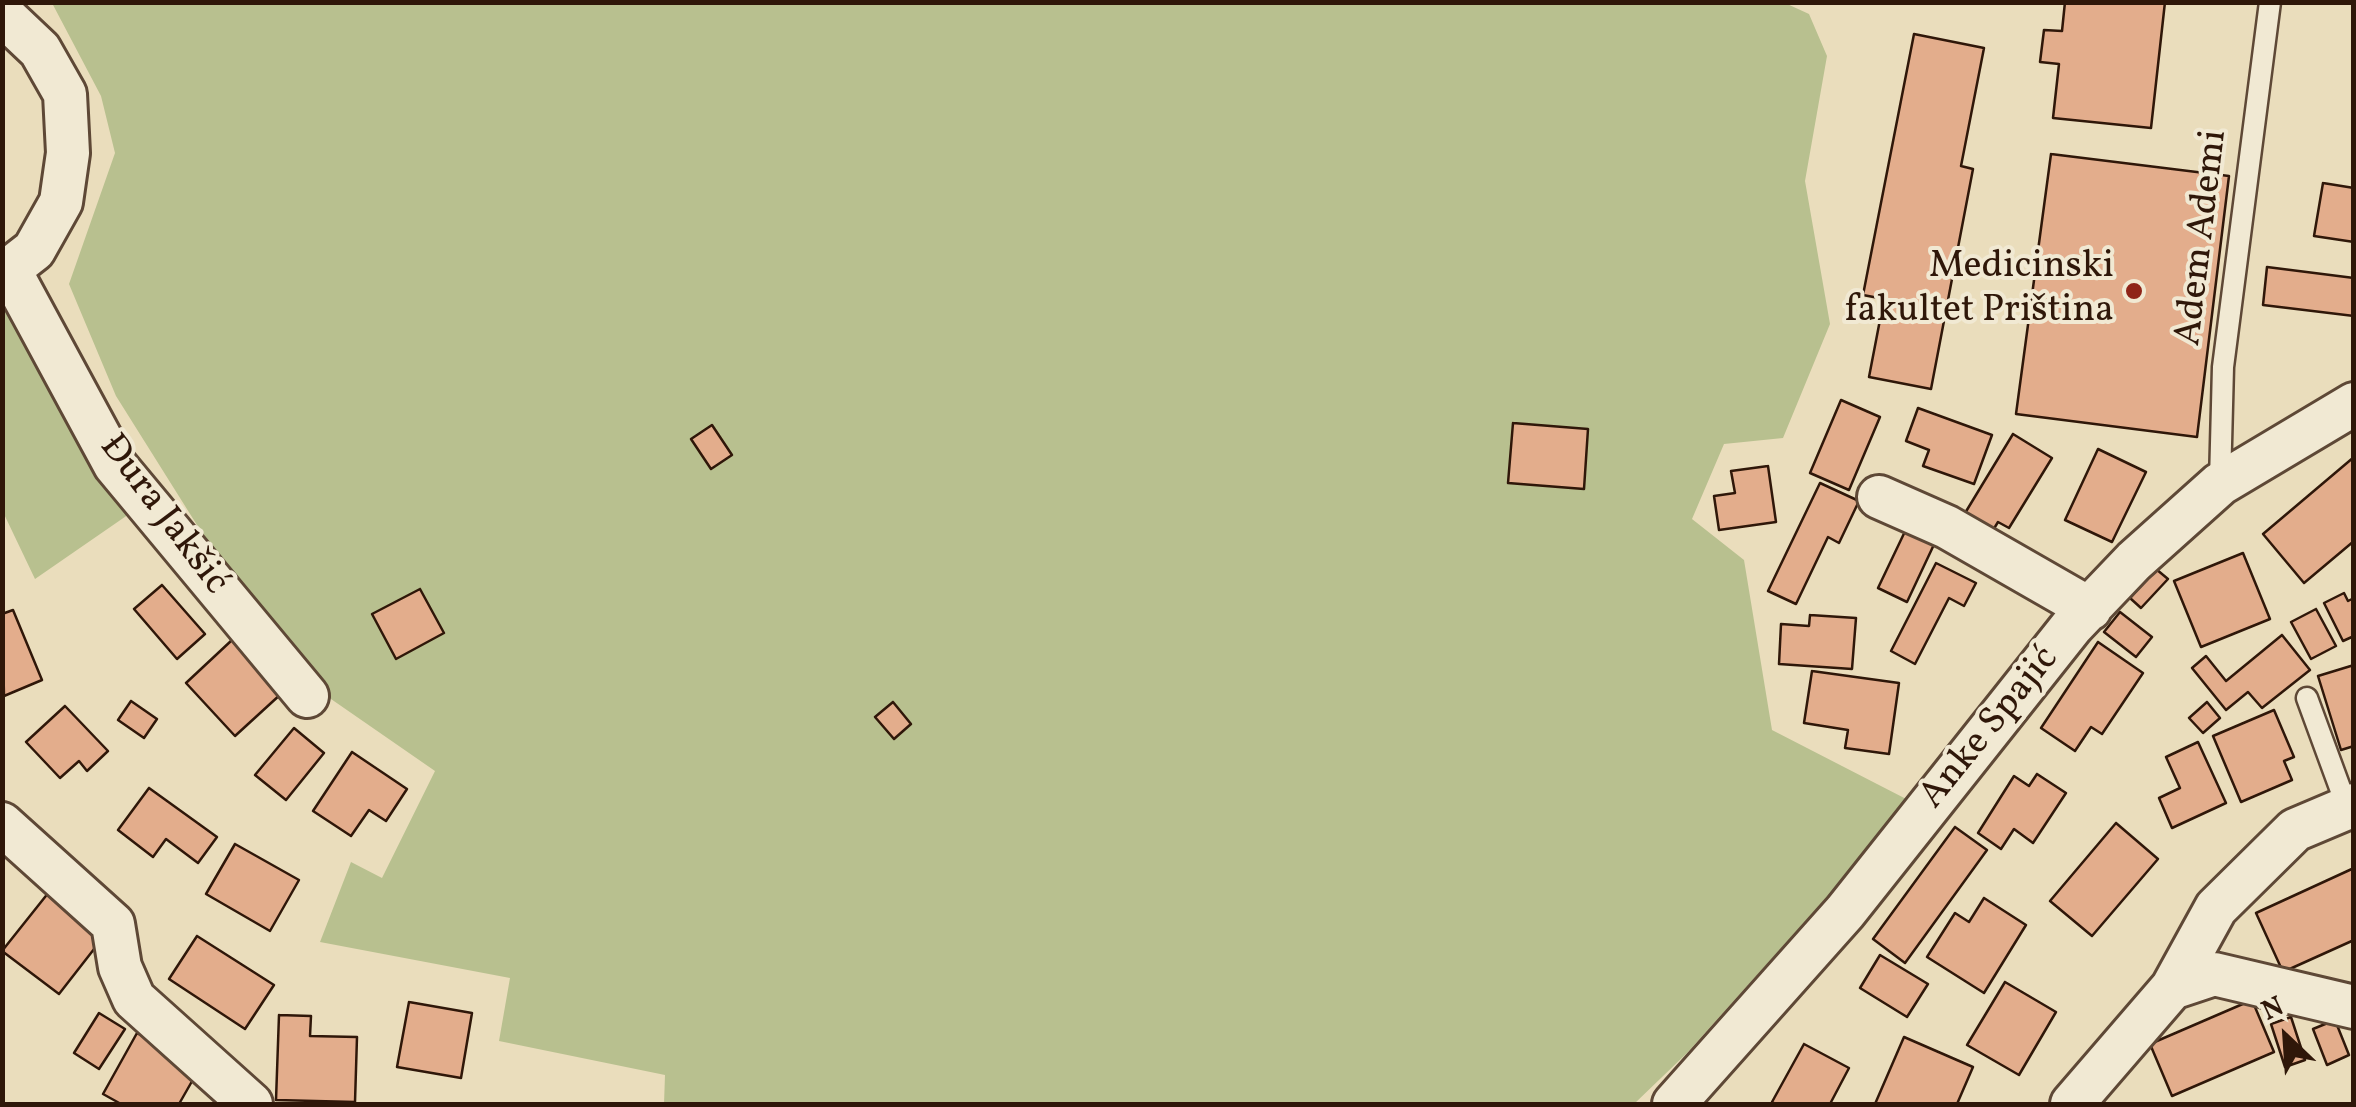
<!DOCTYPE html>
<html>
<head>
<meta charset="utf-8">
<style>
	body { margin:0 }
	#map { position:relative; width:2356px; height:1107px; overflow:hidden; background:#eaddbc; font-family:Vollkorn,serif }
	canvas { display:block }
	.frame { position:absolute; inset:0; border:5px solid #2f1709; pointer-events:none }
	.north { position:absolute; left:2236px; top:987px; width:100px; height:100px; -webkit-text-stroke:8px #f1e9d3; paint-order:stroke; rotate:335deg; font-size:28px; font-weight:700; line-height:40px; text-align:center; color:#2f1709 }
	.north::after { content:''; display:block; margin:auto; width:35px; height:45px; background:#2f1709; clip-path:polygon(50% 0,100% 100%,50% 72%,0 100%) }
</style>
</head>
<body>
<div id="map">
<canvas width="2356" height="1107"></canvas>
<div class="frame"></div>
<div class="north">N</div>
</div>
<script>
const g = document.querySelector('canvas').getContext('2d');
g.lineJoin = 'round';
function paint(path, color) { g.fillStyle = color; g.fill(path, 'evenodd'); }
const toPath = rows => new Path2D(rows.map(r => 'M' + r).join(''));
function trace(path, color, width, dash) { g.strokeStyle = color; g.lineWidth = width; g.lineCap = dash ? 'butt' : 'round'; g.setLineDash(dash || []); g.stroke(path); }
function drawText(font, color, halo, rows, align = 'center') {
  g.font = font + ' Vollkorn,serif'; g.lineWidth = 8; g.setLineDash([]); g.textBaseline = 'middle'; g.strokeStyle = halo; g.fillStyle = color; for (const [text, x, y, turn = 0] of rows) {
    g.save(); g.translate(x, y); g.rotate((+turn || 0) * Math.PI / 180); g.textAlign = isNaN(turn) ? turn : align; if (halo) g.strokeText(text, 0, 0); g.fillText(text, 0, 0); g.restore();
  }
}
paint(toPath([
	[52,3,1785,3,1809,14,1827,56,1805,181,1830,324,1783,438,1724,444,1692,519,1744,560,1772,730,1912,802,1687,1053,1634,1104,664,1104,665,1075,499,1041,510,978,320,942,351,862,382,878,435,771,331,699,202,533,116,396,69,284,115,153,101,96],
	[3,303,132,512,35,579,3,512]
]), '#b8c08f');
const building = toPath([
	[2065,2,2165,2,2151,128,2053,118,2059,64,2040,62,2044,30,2062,31,2065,2],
	[1914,34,1984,48,1961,166,1973,169,1931,389,1869,377,1884,299,1863,295,1914,34],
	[2051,154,2229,176,2197,437,2016,414,2051,154],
	[2323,183,2354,188,2354,242,2314,236,2323,183],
	[2267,267,2354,278,2354,316,2263,305,2267,267],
	[1841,400,1880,417,1849,490,1810,473,1841,400],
	[1918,408,1992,435,1974,484,1923,466,1929,450,1906,441,1918,408],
	[1513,423,1588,429,1584,489,1508,483,1513,423],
	[712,425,732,455,711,469,691,439,712,425],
	[2013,434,2052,458,2009,528,1998,522,1987,540,1959,523,2013,434],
	[2098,449,2146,472,2112,542,2065,520,2098,449],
	[2354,457,2354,541,2304,583,2263,534,2354,457],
	[1768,466,1776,522,1719,530,1714,496,1735,493,1731,471,1768,466],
	[1820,483,1859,501,1839,543,1828,537,1796,604,1768,591,1820,483],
	[1909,523,1938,536,1907,602,1878,588,1909,523],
	[2243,553,2270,619,2201,647,2174,581,2243,553],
	[1936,563,1976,583,1964,606,1949,598,1915,664,1891,651,1936,563],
	[2156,569,2168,579,2141,608,2130,598,2156,569],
	[162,585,205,634,177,659,134,609,162,585],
	[420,589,444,633,396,659,372,614,420,589],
	[2344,593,2348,601,2354,598,2354,636,2343,641,2324,603,2344,593],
	[2316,609,2336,646,2311,659,2291,622,2316,609],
	[13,610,42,680,4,696,2,614,13,610],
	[2120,612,2152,637,2136,657,2104,632,2120,612],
	[1810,615,1856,618,1852,669,1779,664,1781,624,1809,626,1810,615],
	[2282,635,2310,670,2262,708,2248,692,2226,710,2192,668,2206,656,2226,681,2282,635],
	[232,640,282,693,235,736,186,683,232,640],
	[2098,642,2143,673,2102,734,2091,727,2075,751,2041,728,2098,642],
	[2354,665,2354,746,2341,750,2318,676,2354,665],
	[1812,671,1899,683,1889,754,1845,748,1848,730,1804,723,1812,671],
	[131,701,157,719,144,738,118,720,131,701],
	[893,702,911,724,894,739,875,717,893,702],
	[2207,702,2220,718,2203,733,2189,718,2207,702],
	[65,706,108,751,87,771,79,761,60,778,26,742,65,706],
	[2274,710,2294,757,2284,761,2292,780,2241,802,2213,736,2274,710],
	[294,728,324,753,286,800,255,775,294,728],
	[2198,742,2226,803,2172,828,2159,798,2180,788,2166,757,2198,742],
	[352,752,407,789,386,821,369,810,351,836,313,811,352,752],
	[2037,774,2066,793,2033,843,2014,829,2001,849,1978,833,2014,776,2029,786,2037,774],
	[149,788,217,837,198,863,166,839,153,857,118,830,149,788],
	[2116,823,2158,859,2092,936,2050,901,2116,823],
	[1955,827,1987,850,1905,963,1873,939,1955,827],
	[235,844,299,880,270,931,206,894,235,844],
	[2354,868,2354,940,2283,972,2256,913,2354,868],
	[49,892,105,935,59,994,2,951,49,892],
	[1984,898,2026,925,1984,993,1927,957,1955,913,1969,922,1984,898],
	[197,936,274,985,245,1029,169,979,197,936],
	[1880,955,1928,984,1907,1017,1860,988,1880,955],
	[2005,982,2056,1012,2019,1075,1967,1045,2005,982],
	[2252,1000,2274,1052,2172,1096,2150,1044,2252,1000],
	[409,1002,472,1013,461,1078,397,1067,409,1002],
	[99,1013,125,1029,99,1069,74,1053,99,1013],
	[279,1015,311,1016,310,1036,357,1037,355,1102,276,1100,279,1015],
	[2291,1017,2305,1060,2285,1067,2271,1024,2291,1017],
	[2335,1020,2349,1055,2327,1065,2313,1029,2335,1020],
	[137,1033,199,1069,179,1104,121,1104,103,1094,137,1033],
	[1904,1037,1973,1067,1957,1104,1875,1104,1904,1037],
	[1804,1044,1849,1068,1830,1104,1776,1104,1772,1102,1804,1044]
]);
paint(building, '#e3ad8c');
trace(building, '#2f1709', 2.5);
const service = toPath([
	[2220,482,2223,367,2270,2],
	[2307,698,2347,807]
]);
const minor = toPath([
	[2,14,40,50,65,94,68,153,61,202,34,250,2,275],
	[9,269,115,465,307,696],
	[1879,497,1947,527,2090,609],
	[2,824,113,924,120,967,134,999,251,1104],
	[2172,988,2214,974,2354,1007],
	[1674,1104,1845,912,2072,626,2134,561,2220,484,2354,404],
	[2072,1104,2172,988,2216,908,2295,830,2354,805]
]);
trace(service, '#5e4836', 25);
trace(minor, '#5e4836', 48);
trace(service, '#f1e9d3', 20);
trace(minor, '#f1e9d3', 42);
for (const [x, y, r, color] of [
	[2134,291,10,"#8f2418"]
]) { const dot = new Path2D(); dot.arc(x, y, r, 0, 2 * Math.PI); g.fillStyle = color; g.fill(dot); trace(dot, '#f1e9d3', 4); }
drawText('38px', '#2f1709', '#f1e9d3', [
	["Adem Ademi",2204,238,-83],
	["Ðura Jakšić",162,516,53],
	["Anke Spajić",1991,729,-51]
]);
drawText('38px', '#2f1709', '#f1e9d3', [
	["Medicinski",2114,269],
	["fakultet Priština",2114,313]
], 'right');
</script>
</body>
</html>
